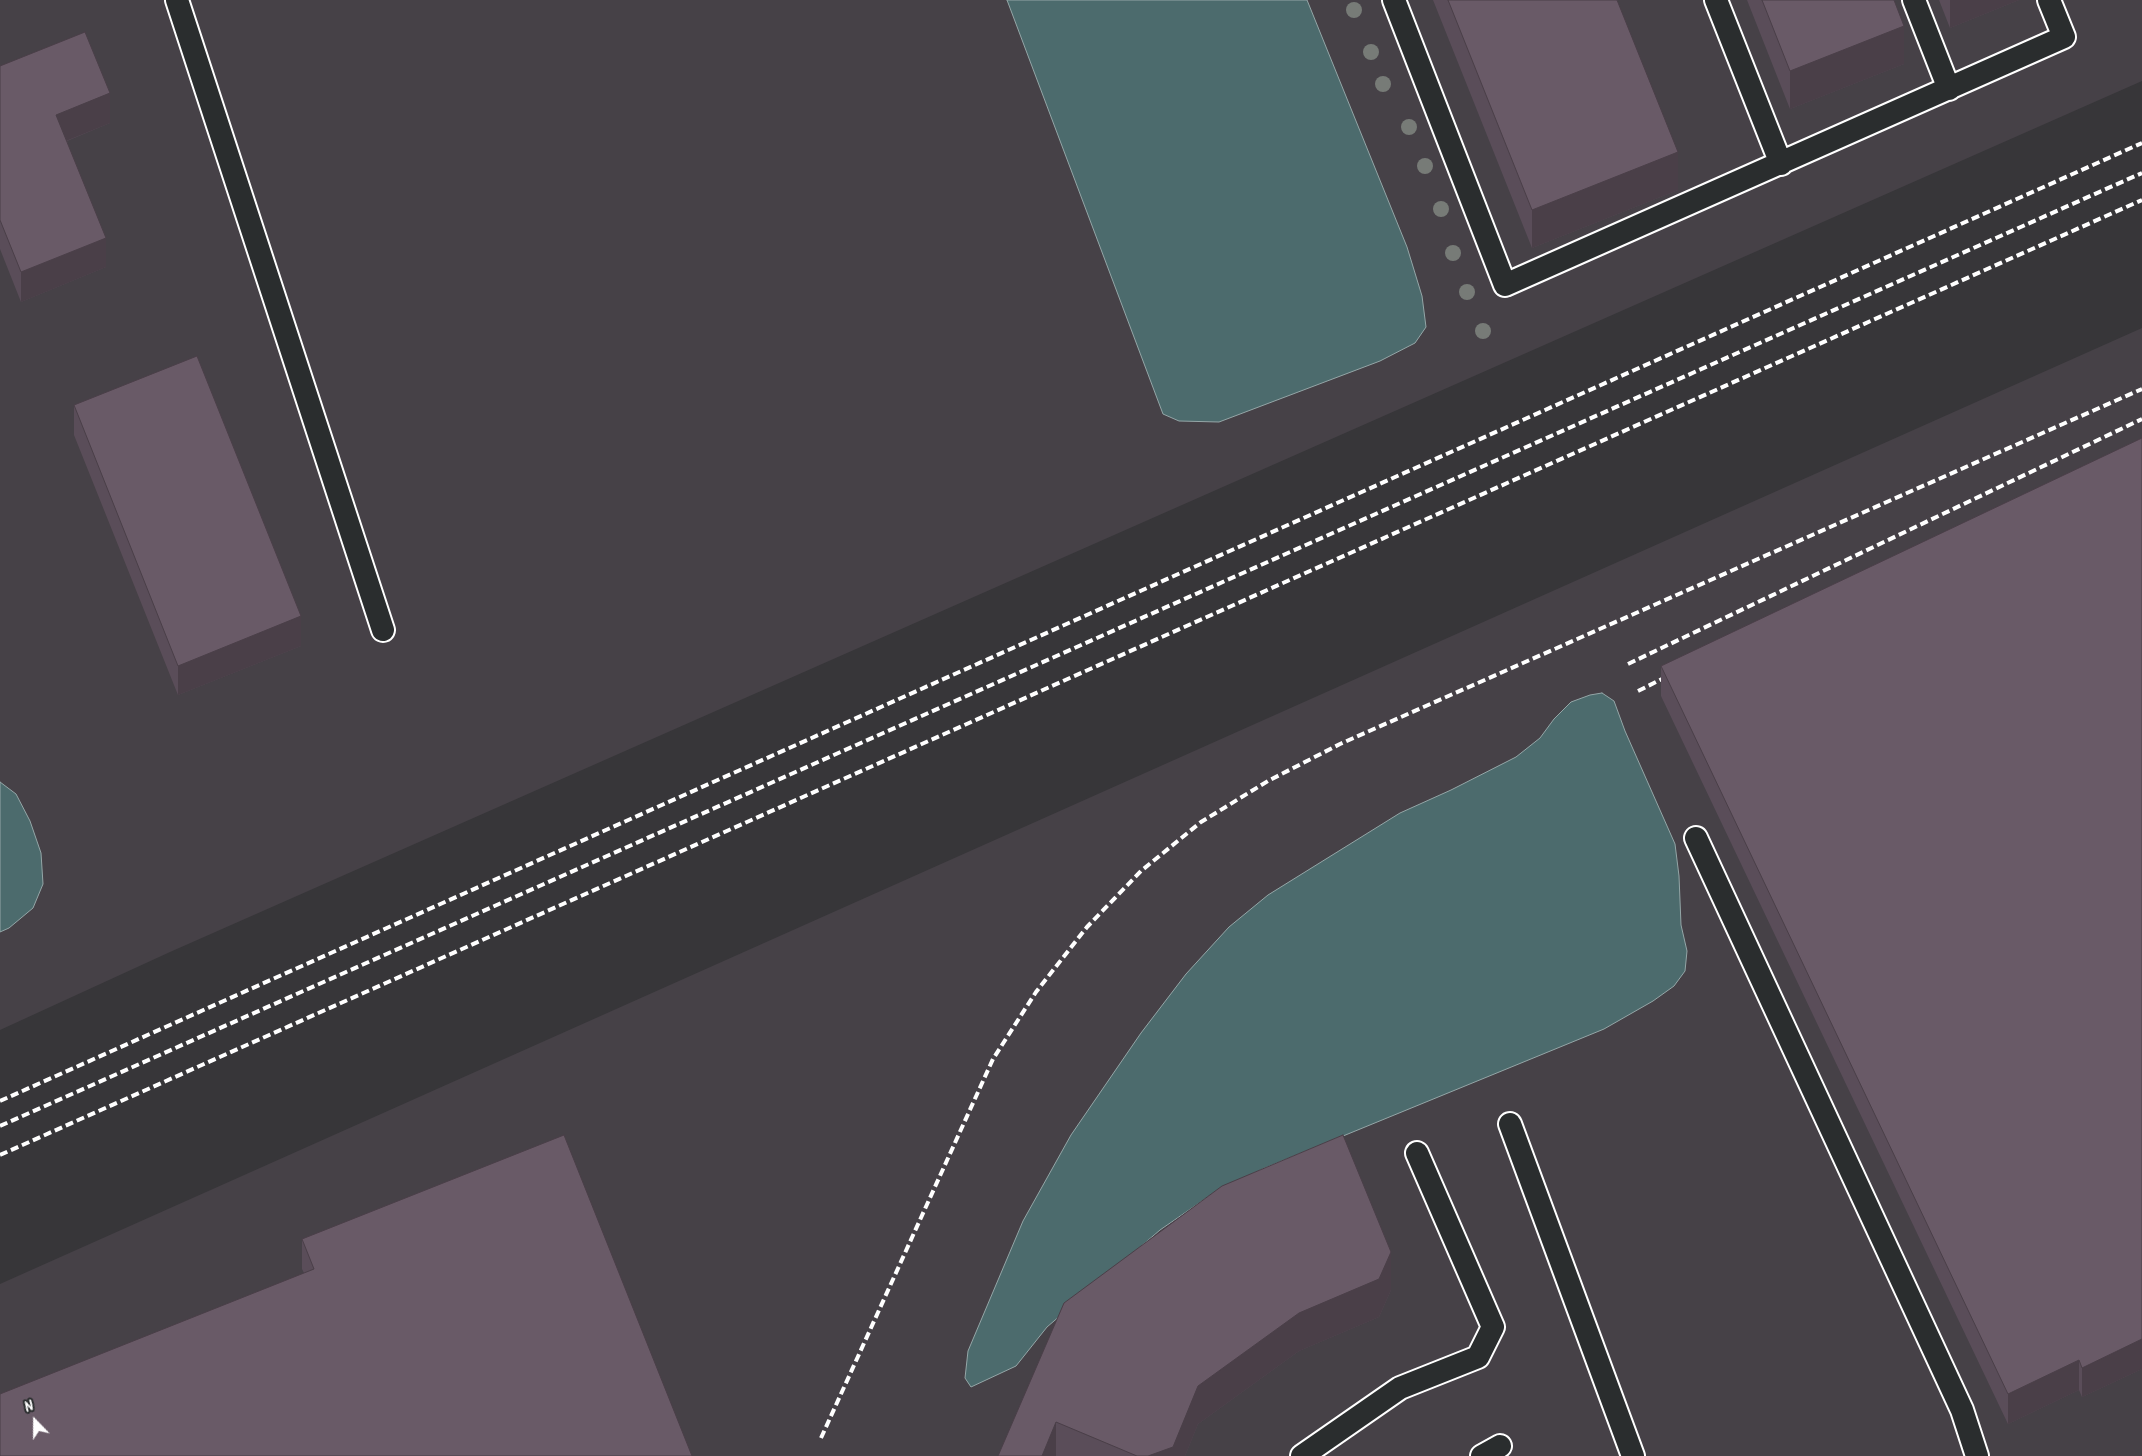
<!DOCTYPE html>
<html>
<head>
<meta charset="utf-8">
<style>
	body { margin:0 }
	#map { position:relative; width:2142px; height:1456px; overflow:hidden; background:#373639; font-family:Kalam,sans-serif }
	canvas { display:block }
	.north { position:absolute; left:10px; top:1396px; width:50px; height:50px; -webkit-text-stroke:4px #2a2d2e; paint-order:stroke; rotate:338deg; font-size:14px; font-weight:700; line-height:20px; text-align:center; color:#fff }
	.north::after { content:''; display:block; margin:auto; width:18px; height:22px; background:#fff; clip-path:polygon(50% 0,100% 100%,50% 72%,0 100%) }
</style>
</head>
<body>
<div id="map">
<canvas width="2142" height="1456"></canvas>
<div class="north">N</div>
</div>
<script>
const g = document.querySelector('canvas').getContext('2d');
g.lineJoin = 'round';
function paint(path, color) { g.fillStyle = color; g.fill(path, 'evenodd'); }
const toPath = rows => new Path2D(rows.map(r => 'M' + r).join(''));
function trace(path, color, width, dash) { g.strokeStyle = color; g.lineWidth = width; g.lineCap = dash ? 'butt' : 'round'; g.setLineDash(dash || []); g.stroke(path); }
paint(toPath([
	[0,0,2142,0,2142,81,170,952,0,1030],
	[2142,328,2142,1456,0,1456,0,1284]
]), '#464147');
const water = toPath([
	[1007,0,1307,0,1407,247,1422,296,1426,327,1415,343,1380,361,1219,422,1179,421,1163,414,1007,0],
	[1602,693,1614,701,1625,731,1675,844,1679,876,1681,925,1687,951,1685,971,1674,986,1653,1001,1604,1029,1265,1168,1218,1190,1160,1230,1047,1327,1016,1366,971,1387,965,1378,968,1351,1023,1221,1071,1135,1141,1033,1186,974,1229,927,1268,895,1400,813,1451,790,1516,757,1540,738,1554,719,1571,702,1590,695,1602,693],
	[0,782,16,794,30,821,41,853,43,884,33,908,9,928,0,932,0,782]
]);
paint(water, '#4c6b6d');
trace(water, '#94a6a7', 1);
const lane = toPath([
	[177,0,383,630],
	[1394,0,1505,285,2064,37,2049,0],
	[1716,0,1781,164],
	[1914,0,1949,89],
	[1696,838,1962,1410,1977,1456],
	[1510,1124,1633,1456],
	[1302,1456,1400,1388,1478,1357,1493,1327,1417,1153],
	[1482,1456,1500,1446]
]);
trace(lane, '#fff', 26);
trace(lane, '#2a2d2e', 22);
trace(toPath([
	[1628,664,2142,419],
	[1638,691,1674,673],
	[0,1101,2142,143],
	[0,1126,2142,173],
	[0,1155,2142,200],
	[821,1438,993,1059,1036,992,1087,927,1141,871,1201,822,1268,781,1340,744,2142,389]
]), '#fff', 4, [8, 4]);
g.fillStyle = '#777b77';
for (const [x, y] of [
	[1354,10],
	[1371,52],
	[1383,84],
	[1409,127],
	[1425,166],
	[1441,209],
	[1453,253],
	[1467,292],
	[1483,331]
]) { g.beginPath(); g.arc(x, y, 8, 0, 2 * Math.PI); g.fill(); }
paint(toPath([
	[1433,0,1617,0,1678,190,1532,248],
	[1747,0,1894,0,1904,64,1790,109],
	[1939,0,2019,0,1950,28],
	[0,66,110,123,67,141,106,267,21,302,0,249],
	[74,405,301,646,178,695,74,435],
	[2142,438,2142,1369,2082,1397,2079,1390,2008,1424,1661,696,1661,666],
	[302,1239,692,1456,304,1273,302,1269],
	[1391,1290,1379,1317,1299,1351,1198,1424,1185,1456,998,1456,1064,1303]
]), '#5a4d59');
paint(toPath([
	[1950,0,2019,0,1950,28],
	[1904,26,1904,64,1790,109,1790,71],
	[110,93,110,123,56,145,56,115],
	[1678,152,1678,190,1532,248,1532,210],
	[106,238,106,267,21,302,21,272],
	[301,616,301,646,178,695,178,666],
	[1391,1252,1391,1290,1379,1317,1299,1351,1198,1424,1185,1456,1148,1456,1198,1386,1299,1313],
	[2142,1339,2142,1369,2082,1397,2082,1368],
	[2079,1360,2079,1390,2008,1424,2008,1394],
	[1056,1422,1056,1456,1042,1456]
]), '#4a3f48');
const building = toPath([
	[1448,0,1617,0,1678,152,1532,210,1448,0],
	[1762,0,1894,0,1904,26,1790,71,1762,0],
	[85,32,110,93,56,115,106,238,21,272,0,220,0,66,85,32],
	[197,356,301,616,178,666,74,405,197,356],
	[2142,438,2142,1339,2082,1368,2079,1360,2008,1394,1661,666,2142,438],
	[564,1135,692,1456,0,1456,0,1394,314,1269,302,1239,564,1135],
	[1343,1135,1391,1252,1379,1279,1299,1313,1198,1386,1173,1447,1148,1456,1137,1456,1056,1422,1042,1456,998,1456,1064,1303,1222,1186,1343,1135]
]);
paint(building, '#695a67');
trace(building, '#4a3f48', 1);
</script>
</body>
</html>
